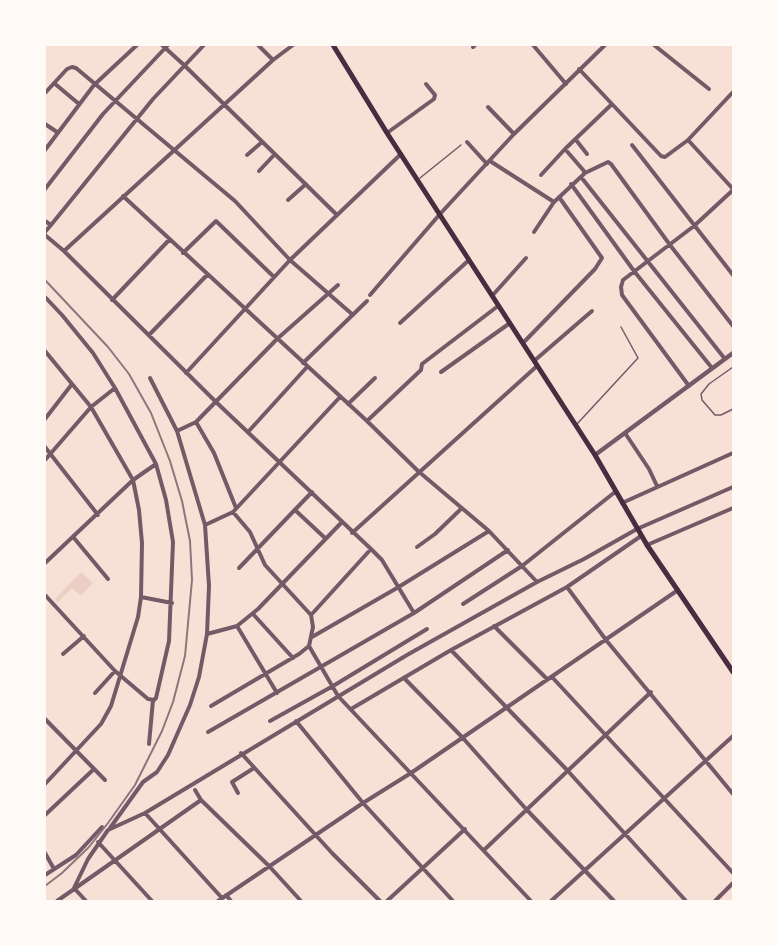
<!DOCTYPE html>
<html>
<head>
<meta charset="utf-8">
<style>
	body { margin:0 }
	#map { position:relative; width:778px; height:946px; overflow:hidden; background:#f7e1d7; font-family:Montserrat,sans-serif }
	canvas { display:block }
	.frame { position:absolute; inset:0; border:46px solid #fffaf5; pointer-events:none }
</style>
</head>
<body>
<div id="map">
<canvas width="778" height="946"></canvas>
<div class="frame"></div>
</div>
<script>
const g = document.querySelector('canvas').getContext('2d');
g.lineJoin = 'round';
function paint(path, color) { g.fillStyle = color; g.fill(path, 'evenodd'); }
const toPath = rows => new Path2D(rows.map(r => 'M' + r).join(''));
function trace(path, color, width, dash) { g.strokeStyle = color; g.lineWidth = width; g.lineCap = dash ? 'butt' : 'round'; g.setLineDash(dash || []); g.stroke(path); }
paint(toPath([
	[81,572,93,583,81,596,72,588,58,602,55,599]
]), '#ebcfc5');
trace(toPath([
	[420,178,461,145],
	[733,367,709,384,701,394,702,400,715,415,721,415,733,409],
	[577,424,638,358,621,327]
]), '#755966', 1.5);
trace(toPath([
	[162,45,184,65,337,215],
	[258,45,273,60],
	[533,45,566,84],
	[654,45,709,89],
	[473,47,475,45],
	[579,69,661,156,665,157,688,140,733,92],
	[54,83,79,104],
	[45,93,67,69,72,67,76,68,235,201,290,260,353,315],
	[488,107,514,134],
	[45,124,57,132],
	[387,133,434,99,435,95,426,84],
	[576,140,587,154],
	[688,140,733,189],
	[467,142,487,164],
	[632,145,733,275],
	[45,150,94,85,137,45],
	[247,155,262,142],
	[490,161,554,202],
	[259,171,275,154],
	[585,173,608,162,611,164,670,245,733,326],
	[541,175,565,149],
	[581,177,725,359],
	[571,184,634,271,712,368],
	[45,189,103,114,168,45],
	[123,196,367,421,418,471,489,531,537,582],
	[288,200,306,184],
	[45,221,51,225,153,99,204,45],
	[45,232,51,225],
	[534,232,554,202,584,174,584,171,565,149,612,104],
	[45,235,64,251,216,402,371,549,382,560,414,613],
	[64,251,273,60,293,45],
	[183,253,216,221,274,277],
	[370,295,440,214,514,134,605,45],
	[492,296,526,258],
	[45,297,62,315,93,353,115,388,156,464,166,500,173,542,169,641,156,698,154,700,148,699,115,671,45,595],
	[112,300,169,240],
	[400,323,469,260],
	[149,335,207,275],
	[523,343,595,269,602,258,559,197],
	[45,351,91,407,133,480,139,510,142,543,141,597,138,617,111,706,101,724,45,784],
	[534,361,592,311],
	[303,363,367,301],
	[441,372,510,323],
	[186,373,290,260,401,154],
	[689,386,622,295,621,287,623,280,694,226,733,190],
	[348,404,375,378],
	[45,419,72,384],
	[367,421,421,370,422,364,498,306],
	[196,422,214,453,236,508],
	[177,431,196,422,277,339,338,285],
	[248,432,307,367],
	[625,433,649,469,657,486],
	[45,447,98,515],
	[45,460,91,407,115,388],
	[622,503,733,453],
	[295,510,325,538],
	[233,512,250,532,265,565,311,615,313,627,309,646,338,696,531,901],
	[205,525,233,512,340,397],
	[352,533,537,366],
	[74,538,108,579],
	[647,545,733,508],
	[417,547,435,534,462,508],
	[45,563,133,480,156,464],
	[239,568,312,492],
	[567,587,606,640,733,794],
	[141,597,172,603],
	[463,604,522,566,615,492],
	[253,614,293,658],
	[311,615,371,549],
	[237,626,277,693],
	[494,626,547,679],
	[207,634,237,626,258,609,342,522],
	[312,637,397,588,489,531],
	[451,650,567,770,686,901],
	[63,654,84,636],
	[552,677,733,873],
	[405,679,462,737,526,809,614,901],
	[95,693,115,671],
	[211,706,299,654,309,646],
	[351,709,451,650,567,587,641,536],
	[45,719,105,780],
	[270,721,333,686,427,629],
	[296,721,363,803,453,901],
	[208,732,414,613,508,550],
	[149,744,153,700],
	[241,753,332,853,380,901],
	[195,790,201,800,269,866,301,901],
	[238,793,232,782,254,768],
	[145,813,222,898],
	[45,815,94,769],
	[110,828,143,782,157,772,168,755,190,705,199,677,207,634,209,586,205,525,177,431,150,378],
	[98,842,152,901],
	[484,850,651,692],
	[45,853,54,869],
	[45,875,76,855,102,827],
	[74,888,88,859,108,830,145,813,407,655,537,582,584,559,637,529,733,487],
	[74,888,86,901],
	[226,895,231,901],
	[57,901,201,800],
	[218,901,363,803,411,773,678,590],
	[387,901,465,829],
	[551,901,733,736],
	[715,901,733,883]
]), '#755966', 4);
trace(toPath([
	[595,455,733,353]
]), '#755966', 4.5);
trace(toPath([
	[333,45,387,133,595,455,647,545,733,672]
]), '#4a2c40', 5);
trace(toPath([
	[45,280,108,347,129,374,151,413,170,461,182,501,190,541,192,580,185,656,173,702,162,731,135,785,108,823,89,847,62,873,45,886]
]), '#8f747c', 2);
</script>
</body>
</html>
